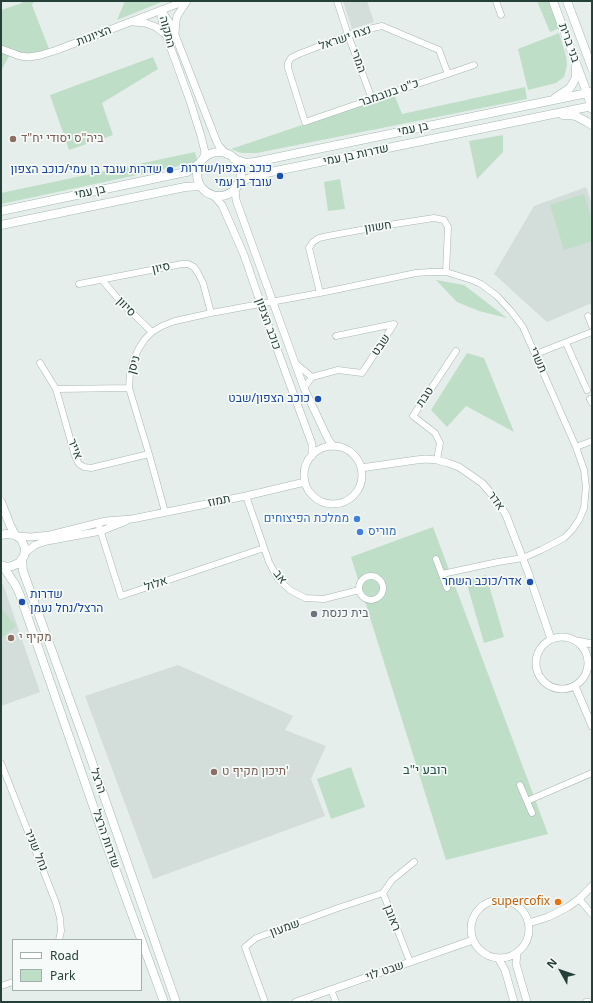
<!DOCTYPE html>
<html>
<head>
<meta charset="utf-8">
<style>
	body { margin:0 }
	#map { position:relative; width:593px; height:1003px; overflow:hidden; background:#e5eeea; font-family:"Noto Sans",sans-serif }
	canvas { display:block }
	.frame { position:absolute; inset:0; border:2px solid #253f39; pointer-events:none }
	.legend { position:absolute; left:12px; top:939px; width:130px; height:52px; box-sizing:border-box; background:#f6faf8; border:1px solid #a2afac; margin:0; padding:5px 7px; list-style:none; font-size:12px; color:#253f39 }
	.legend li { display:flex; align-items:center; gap:8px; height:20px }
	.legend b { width:20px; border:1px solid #a2afac }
	.north { position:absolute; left:541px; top:951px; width:40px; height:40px; -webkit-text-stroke:3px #f6faf8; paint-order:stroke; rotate:310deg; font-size:11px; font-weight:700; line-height:16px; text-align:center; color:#253f39 }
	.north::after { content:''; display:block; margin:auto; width:14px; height:18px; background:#253f39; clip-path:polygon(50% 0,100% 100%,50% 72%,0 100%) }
</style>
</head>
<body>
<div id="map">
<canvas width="593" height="1003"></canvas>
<div class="frame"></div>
<ul class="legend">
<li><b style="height:5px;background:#fff"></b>Road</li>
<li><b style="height:11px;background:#bfdec8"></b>Park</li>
</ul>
<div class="north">N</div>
</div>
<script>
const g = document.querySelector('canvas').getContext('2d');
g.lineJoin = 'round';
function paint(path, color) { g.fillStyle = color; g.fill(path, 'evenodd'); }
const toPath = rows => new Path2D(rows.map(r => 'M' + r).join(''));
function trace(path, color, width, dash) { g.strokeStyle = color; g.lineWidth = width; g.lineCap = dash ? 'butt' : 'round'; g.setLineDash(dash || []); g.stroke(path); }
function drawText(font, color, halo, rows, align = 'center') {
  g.font = font + ' "Noto Sans",Heebo,sans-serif'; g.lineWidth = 3.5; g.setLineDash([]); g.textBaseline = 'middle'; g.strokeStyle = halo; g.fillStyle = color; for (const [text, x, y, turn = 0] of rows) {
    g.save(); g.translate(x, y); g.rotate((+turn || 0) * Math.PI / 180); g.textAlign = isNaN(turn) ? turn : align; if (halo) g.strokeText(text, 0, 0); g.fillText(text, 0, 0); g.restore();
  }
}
paint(toPath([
	[343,1,367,1,374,22,352,29],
	[586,187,592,205,592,303,547,322,494,274,534,206],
	[3,584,40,692,1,706,1,585],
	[178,665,293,716,285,730,326,746,311,779,325,816,153,879,85,696]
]), '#d3ddd9');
paint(toPath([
	[23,1,34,1,32,5,49,49,31,54,18,53,8,49,1,45,1,10,22,3],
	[125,1,164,1,117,20],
	[537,1,550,1,560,28,550,32],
	[559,33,566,56,567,66,564,77,556,83,528,90,518,49],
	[1,52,9,56,1,71],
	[153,57,158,69,102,103,113,135,69,150,50,95],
	[525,87,527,99,257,153,241,153,231,149,394,94,402,114],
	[503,135,503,152,477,179,469,141],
	[195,152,197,160,189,164,1,204,1,193],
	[340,179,345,209,328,211,324,182],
	[584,194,592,220,592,241,564,250,550,205],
	[436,280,464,285,507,318,479,311,457,302],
	[467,353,484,358,514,432,466,406,447,427,431,410],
	[433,527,548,834,446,860,351,557],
	[486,575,504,637,484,643,466,581],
	[1,608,16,626,1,638],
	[351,767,365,807,331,819,317,779]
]), '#bfdec8');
const minor = toPath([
	[337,1,348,35,372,99],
	[496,1,501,15],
	[448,74,439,50,382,26,373,28,348,35,299,54,291,58,288,63,288,68,305,122,372,99,448,74,474,65],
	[102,280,121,302,152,332],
	[79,284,182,264,188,264,194,267,198,273,203,283,211,313],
	[320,293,309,248,313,242,319,238,328,236,382,226,434,218,444,220,448,227,446,272],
	[588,316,592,326],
	[566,343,587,390],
	[536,354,592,332],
	[40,363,56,389,75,456,79,464,84,467,91,468,149,454],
	[295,363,312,377],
	[304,388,312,377,338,370,362,373,394,324,336,336],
	[56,389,129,388],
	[590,399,592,403],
	[576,447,592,441],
	[437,460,440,443,435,433,413,416,456,351],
	[246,496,269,562,278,579,290,590,305,598,324,599,359,590],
	[165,512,149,454,129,388,130,373,133,361,139,348,145,339,152,332,162,326,175,321,211,313,325,292,416,273,430,272,446,272,472,280,481,284,497,296,511,311,523,327,576,447,584,470,586,487,584,508,579,520,572,530,564,538,541,550,523,558,498,562,442,574],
	[98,523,121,596,264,548],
	[436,559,447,588],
	'359 588a12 12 0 1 1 24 0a12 12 0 1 1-24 0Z',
	[1,763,56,903,60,918,61,931,59,940],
	[520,785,532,813],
	[527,801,592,773],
	[579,899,592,914],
	[410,962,383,893,392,880,414,862],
	[1,986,13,982],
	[331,990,336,1002],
	[265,1002,245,947,256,938,338,908,383,893],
	[586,1002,589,1002]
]);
const tertiary = toPath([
	[161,10,169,22,175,35,216,140,219,146,226,154],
	[161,13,163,25,166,35,190,101,201,136,205,152,203,159],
	[134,22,145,23,156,27,166,35],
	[175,34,176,21,177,16,187,1],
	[1,49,20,56,29,57,41,55,57,50,185,1],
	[235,189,236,200,304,388,328,439,333,446],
	[214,196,222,205,244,255,267,322,312,444,312,456],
	'304 475a29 29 0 1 1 58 0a29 29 0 1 1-58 0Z',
	[361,468,416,460,426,459,437,460,448,463,459,467,482,483,496,499,506,515,528,572,551,639],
	[17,536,31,537,50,535,106,521,132,519,246,496,305,482],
	[25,553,35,545,47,541,101,531,126,521],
	'536 663a26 26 0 1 1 52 0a26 26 0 1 1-52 0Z',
	[577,641,592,644],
	[575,686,592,726],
	'471 929a29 29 0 1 1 58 0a29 29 0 1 1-58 0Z',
	[529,923,548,917,568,907,579,899,592,886],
	[517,953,516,964,527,1002],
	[498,958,505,970,514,1002],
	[296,1002,473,940]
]);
const secondary = toPath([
	[553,1,587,93,592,109],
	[567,1,592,68],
	[555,98,570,88,573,83,576,77,576,67],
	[563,115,569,115,576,116,587,122,592,125],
	'197 174a22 22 0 1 1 44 0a22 22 0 1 1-44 0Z',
	[234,159,246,163,255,162,592,92],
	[238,184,247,179,256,176,271,172,592,106],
	[1,211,181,173,187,172,200,163],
	[1,225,185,187,200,186],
	[1,502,10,525,15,535],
	[1,535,6,534,15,535,21,539,25,548,24,556,19,563,12,566,7,567,1,565],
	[22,559,23,571,86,745,176,1002],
	[3,566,16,586,20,595,107,846,164,1002]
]);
trace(minor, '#a8b6b1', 7);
trace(tertiary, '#a8b6b1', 8);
trace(secondary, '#a4b9b2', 9);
trace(minor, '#fff', 6);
trace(tertiary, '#fff', 7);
trace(secondary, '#fff', 8);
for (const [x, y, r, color] of [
	[13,139,4,"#8d6e63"],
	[170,170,4,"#1a4fb4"],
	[280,176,4,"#1a4fb4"],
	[318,399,4,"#1a4fb4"],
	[357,519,4,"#3f7fe0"],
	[360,532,4,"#3f7fe0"],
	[530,582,4,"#1a4fb4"],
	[22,602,4,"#1a4fb4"],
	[314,614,4,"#6b7280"],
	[11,638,4,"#8d6e63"],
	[214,772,4,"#8d6e63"],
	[558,902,4,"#e8710a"]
]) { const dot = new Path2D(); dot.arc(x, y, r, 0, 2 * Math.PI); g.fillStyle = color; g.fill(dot); trace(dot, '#f6faf8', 1.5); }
drawText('12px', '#253f39', '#f6faf8', [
	["התקוה",167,32,75],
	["הציונות",94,36,-21],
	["נצח ישראל",345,38,-19],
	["בני ברית",569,43,70],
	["המרי",358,61,69],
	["כ\"ט בנובמבר",389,93,-19],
	["בן עמי",413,129,-12],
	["שדרות בן עמי",356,155,-12],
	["בן עמי",90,192,-12],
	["חשוון",378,227,-9],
	["סיון",161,268,-12],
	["סיוון",126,307,46],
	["כוכב הצפון",268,324,70],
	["שבט",381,345,-56],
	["תשרי",538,360,66],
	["ניסן",134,365,-74],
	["טבת",425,397,-56],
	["אייר",75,449,69],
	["תמוז",219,501,-11],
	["אדר",496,501,54],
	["אב",280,577,53],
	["אלול",156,584,-19],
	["הרצל",98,781,71],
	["שדרות הרצל",106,839,71],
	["נחל שניר",36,850,68],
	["ראובן",392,918,69],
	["שמעון",285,928,-20],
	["שבט לוי",385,971,-19]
]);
drawText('12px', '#785e54', '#f6faf8', [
	["ביה\"ס יסודי יח\"ד",21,139],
	["מקיף י",19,638],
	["תיכון מקיף ט'",222,772]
], 'left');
drawText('12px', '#164399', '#f6faf8', [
	["כוכב הצפון/שדרות",272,169],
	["עובד בן עמי",272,183],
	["שדרות עובד בן עמי/כוכב הצפון",162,170],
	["כוכב הצפון/שבט",310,399],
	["אדר/כוכב השחר",522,582],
	["שדרות",30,595,"left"],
	["הרצל/נחל נעמן",30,609,"left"]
], 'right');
drawText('12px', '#366cbe', '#f6faf8', [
	["ממלכת הפיצוחים",349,519],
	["מוריס",368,532,"left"]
], 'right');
drawText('12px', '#5b616d', '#f6faf8', [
	["בית כנסת",322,614]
], 'left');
drawText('12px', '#c56008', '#f6faf8', [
	["supercofix",550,902]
], 'right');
drawText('13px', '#215147', '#f6faf8', [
	["רובע י\"ב",425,770]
]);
</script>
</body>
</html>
